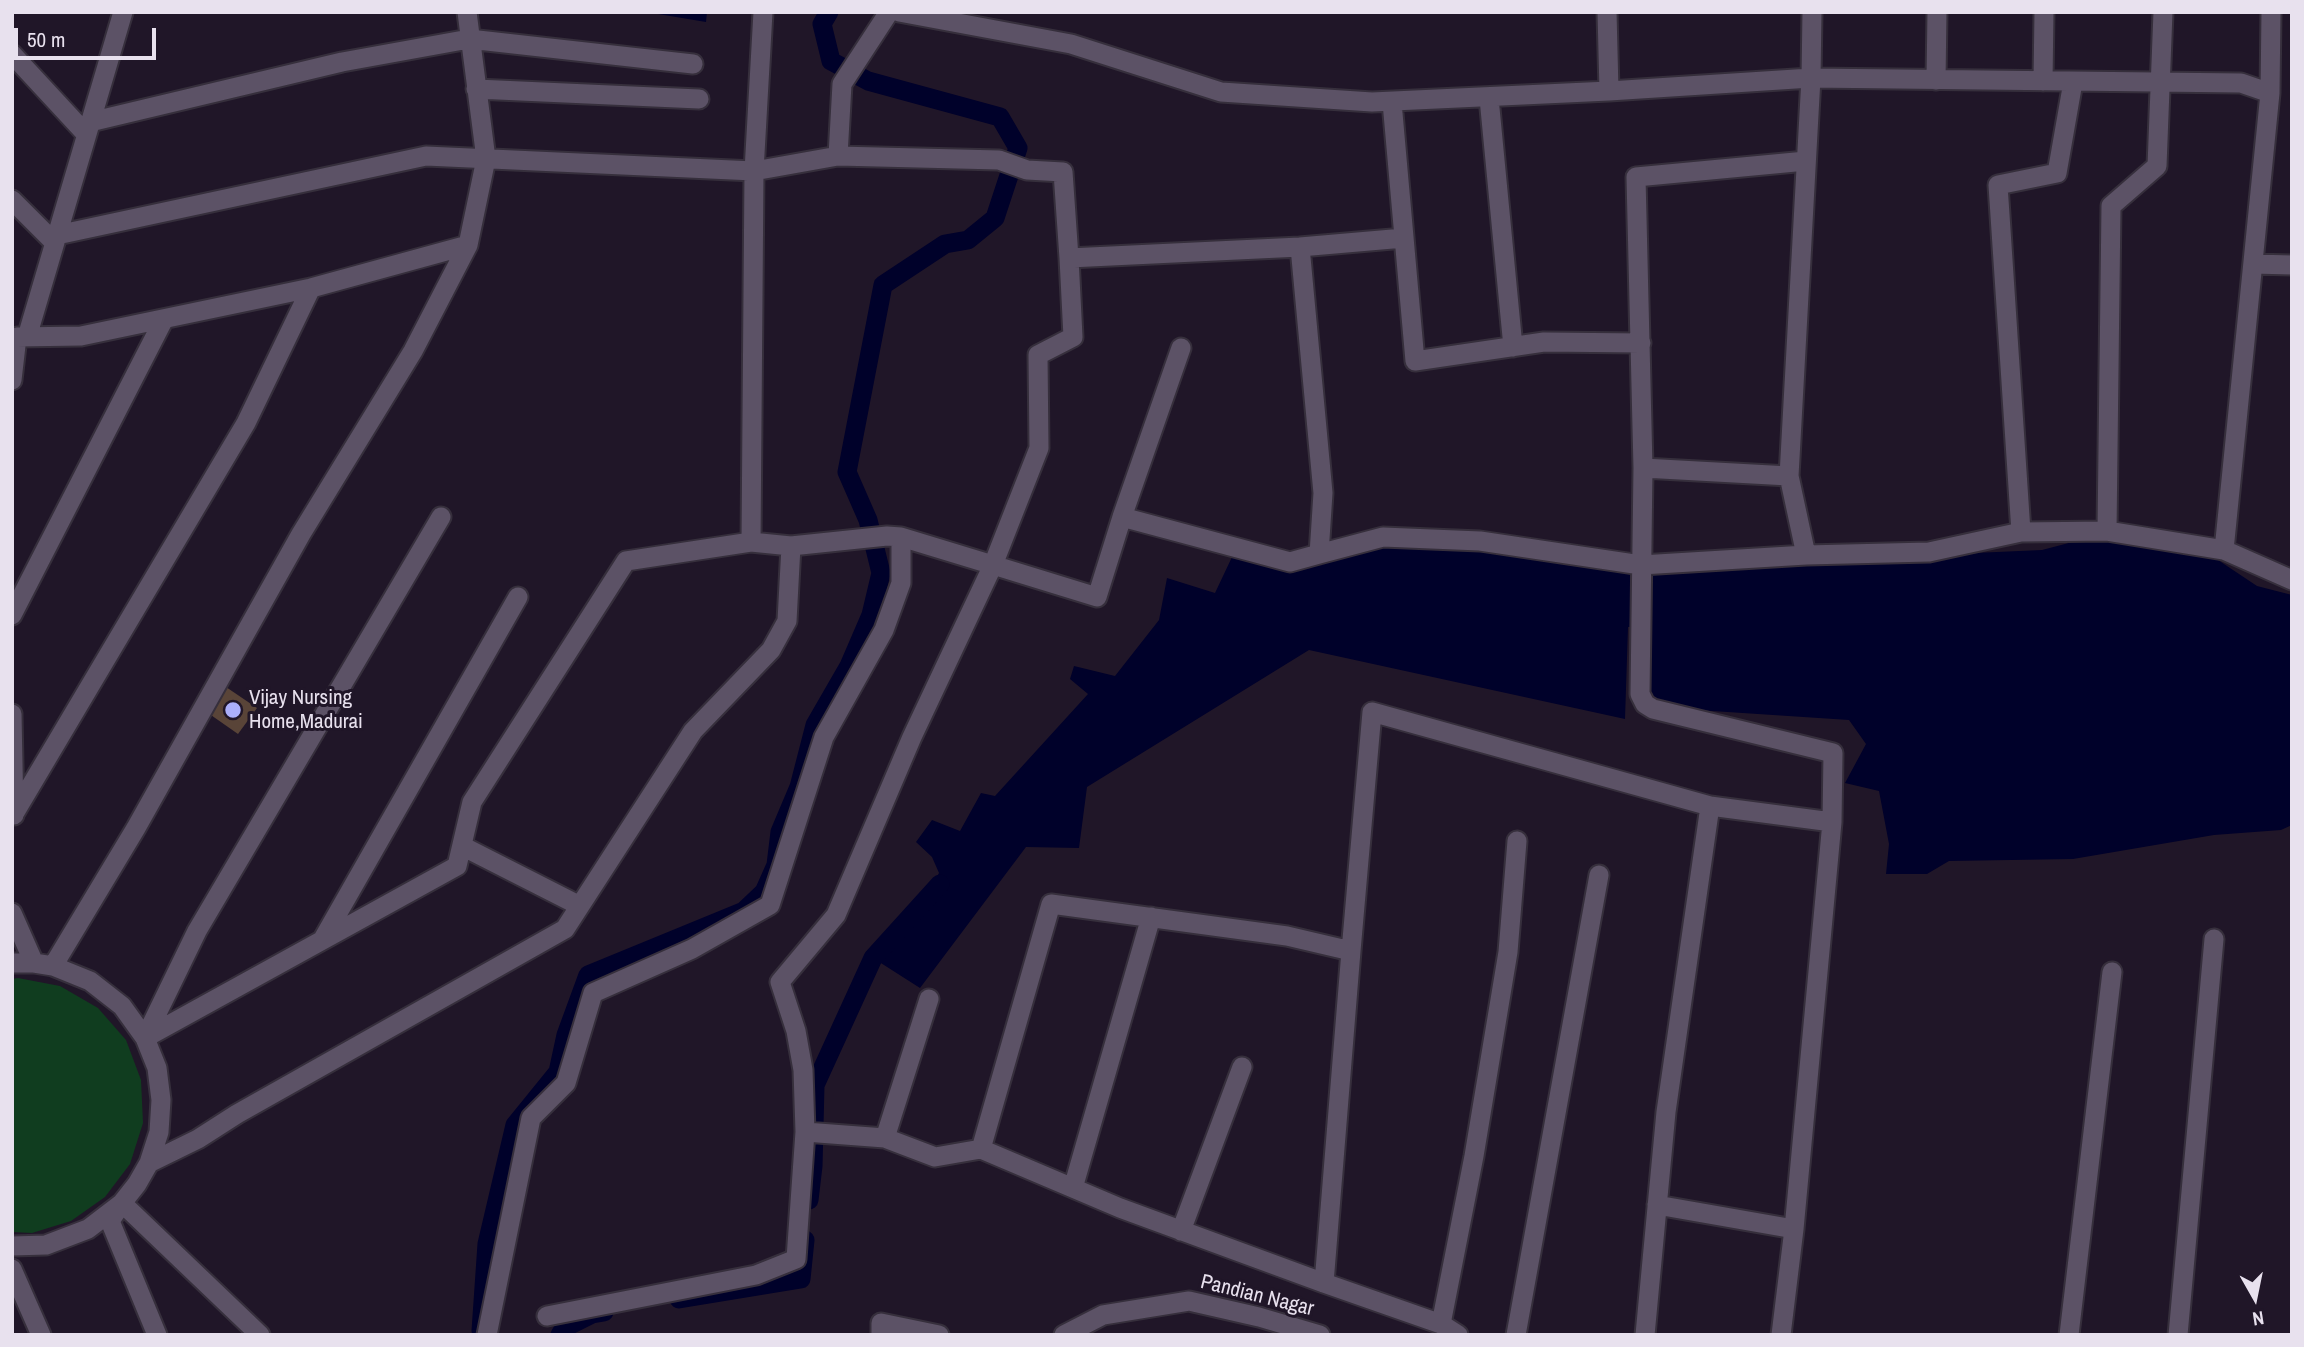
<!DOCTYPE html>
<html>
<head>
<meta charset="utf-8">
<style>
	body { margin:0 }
	#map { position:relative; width:2304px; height:1347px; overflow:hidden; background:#201628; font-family:"Archivo Narrow",sans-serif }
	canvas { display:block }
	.frame { position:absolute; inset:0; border:14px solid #e8e1ee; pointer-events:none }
	.north { position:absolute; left:2220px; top:1263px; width:70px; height:70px; -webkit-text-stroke:5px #201628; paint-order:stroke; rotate:171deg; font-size:19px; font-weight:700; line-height:28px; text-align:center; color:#e8e1ee }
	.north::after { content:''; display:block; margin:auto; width:24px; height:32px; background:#e8e1ee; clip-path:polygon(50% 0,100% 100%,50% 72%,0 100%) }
	.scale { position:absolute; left:14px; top:28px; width:142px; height:32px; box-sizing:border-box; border:4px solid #e8e1ee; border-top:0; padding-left:9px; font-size:21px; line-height:24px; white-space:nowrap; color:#e8e1ee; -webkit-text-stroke:5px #201628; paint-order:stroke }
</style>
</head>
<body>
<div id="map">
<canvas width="2304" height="1347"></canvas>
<div class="frame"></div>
<div class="north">N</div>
<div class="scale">50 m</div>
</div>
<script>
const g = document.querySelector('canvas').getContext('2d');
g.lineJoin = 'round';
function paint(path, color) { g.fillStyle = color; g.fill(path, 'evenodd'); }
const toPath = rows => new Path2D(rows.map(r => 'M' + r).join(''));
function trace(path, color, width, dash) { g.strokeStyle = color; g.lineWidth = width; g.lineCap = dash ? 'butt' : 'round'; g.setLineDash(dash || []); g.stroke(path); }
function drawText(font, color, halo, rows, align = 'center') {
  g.font = font + ' "Archivo Narrow",sans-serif'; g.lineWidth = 6; g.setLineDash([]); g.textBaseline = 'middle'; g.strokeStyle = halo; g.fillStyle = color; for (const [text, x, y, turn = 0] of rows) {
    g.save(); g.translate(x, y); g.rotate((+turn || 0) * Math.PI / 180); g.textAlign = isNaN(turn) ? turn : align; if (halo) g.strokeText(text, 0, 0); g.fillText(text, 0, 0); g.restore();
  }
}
paint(toPath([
	[18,978,60,986,98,1008,126,1040,141,1080,143,1123,130,1164,105,1197,71,1221,32,1233,12,1232,12,979]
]), '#103d1f');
paint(toPath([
	[646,12,707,12,706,22],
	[2084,539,2206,552,2257,586,2292,595,2292,825,2281,830,2214,835,2073,859,1949,861,1927,874,1886,874,1889,844,1879,791,1845,783,1866,744,1849,720,1697,710,1652,700,1646,680,1643,627,1628,627,1625,719,1309,650,1087,787,1079,848,1026,847,920,988,873,958,921,905,939,873,932,857,916,842,932,820,960,831,981,793,995,796,1088,694,1070,679,1074,666,1115,676,1159,620,1167,578,1215,593,1232,557,1291,570,1383,540,1487,547,1630,571,1631,608,1645,607,1646,581,1657,567,2042,550]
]), '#00012a');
trace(toPath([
	[809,1200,813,1166,815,1085,873,958,940,884],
	[679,1299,801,1279,805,1240],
	[481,1331,487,1244,515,1125,558,1072,566,1035,588,975,744,911,764,892,776,865,780,832,799,787,815,725,849,666,871,615,881,573,868,520,847,472,883,285,945,244,968,240,995,218,1018,148,1000,117,868,81,831,61,822,24,829,12],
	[560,1335,564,1328,592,1314,604,1312]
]), '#00012a', 19);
paint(toPath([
	[226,687,257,708,238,734,208,713]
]), '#594438');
const minor = toPath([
	[899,12,1071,44,1221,92,1372,102,1609,91,1607,12],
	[12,54,86,134],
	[1936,80,1937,12],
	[2043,81,2044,12],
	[2073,82,2057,173,1998,185,2021,532,2107,531,2224,550,2292,580],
	[476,89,699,99],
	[1609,91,1811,78,2241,83,2270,93,2224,550],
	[2270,93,2271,12],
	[1489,98,1513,347],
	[1392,102,1415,361,1544,342,1641,343],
	[90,122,342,62,469,39,693,64],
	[838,156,842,84,889,12],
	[1806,161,1636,177,1643,468,1640,694,1645,704,1653,709,1833,753,1832,822],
	[12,200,54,242],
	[57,235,426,156,754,171,838,156,999,160,1027,170,1063,172,1069,258,1300,247,1323,493,1319,554,1290,562,1122,517],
	[1300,247,1404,238],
	[2253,264,2292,265],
	[27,337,123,12],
	[12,380,17,337,81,336,311,288,468,245,486,159,467,12],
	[1643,468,1789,476,1811,78,1812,12],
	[1789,476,1806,555],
	[441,517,197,931,145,1038,457,866,472,802,626,561,751,542,791,546,887,536,901,537,993,565,1039,448,1038,355,1073,337,1069,258],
	[2107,531,2111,206,2157,166,2163,12],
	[751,542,754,171,763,12],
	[1319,554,1383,537,1480,541,1641,565,1806,555,1929,552,2021,532],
	[12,615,164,319],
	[12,714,14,815],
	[1710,806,1832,822,1794,1229,1781,1335],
	[14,814,246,423,311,288],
	[462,846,580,906],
	[12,913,34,963],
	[323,939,518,597],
	[1351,951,1372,712,1710,806,1666,1112,1645,1335],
	[12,963,34,963,53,966,90,981,122,1006,145,1038,157,1068,161,1100,159,1132,149,1163,137,1184,122,1203,88,1229,46,1245,12,1246],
	[53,966,136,828,301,534,413,351,468,245],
	[929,999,885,1138,935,1157,981,1149,1120,1208,1324,1283,1441,1324,1458,1335],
	[805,1132,803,1070,796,1031,780,982,836,915,912,737,993,565,1097,597,1122,517,1181,348],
	[981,1149,1051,904,1287,936,1351,951,1324,1283],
	[149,1163,198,1139,237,1114,565,929,693,731,771,650,787,621,791,546],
	[1073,1188,1151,917],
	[1657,1205,1794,1229],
	[1181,1231,1242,1067],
	[12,1269,41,1335],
	[547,1316,756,1275,796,1259,805,1132,885,1138],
	[1441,1324,1474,1156,1508,952,1517,841],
	[157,1335,110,1221,122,1203,260,1335],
	[487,1335,531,1118,566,1083,593,993,692,949,770,905,824,737,884,630,901,583,901,537],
	[881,1335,881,1323,939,1335],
	[1064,1335,1103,1315,1189,1301,1259,1317,1320,1335],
	[1516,1335,1599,875],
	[2069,1335,2112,972],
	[2178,1335,2214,939]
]);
trace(minor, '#362f3c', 23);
trace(minor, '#5c5266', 19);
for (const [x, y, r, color] of [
	[233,710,9,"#abaffb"]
]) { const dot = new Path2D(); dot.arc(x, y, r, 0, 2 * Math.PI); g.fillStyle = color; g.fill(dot); trace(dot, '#201628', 2.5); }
drawText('21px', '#e8e1ee', '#201628', [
	["Vijay Nursing",249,698],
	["Home,Madurai",249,722]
], 'left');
drawText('21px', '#e8e1ee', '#201628', [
	["Pandian Nagar",1257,1296,14]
]);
</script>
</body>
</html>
